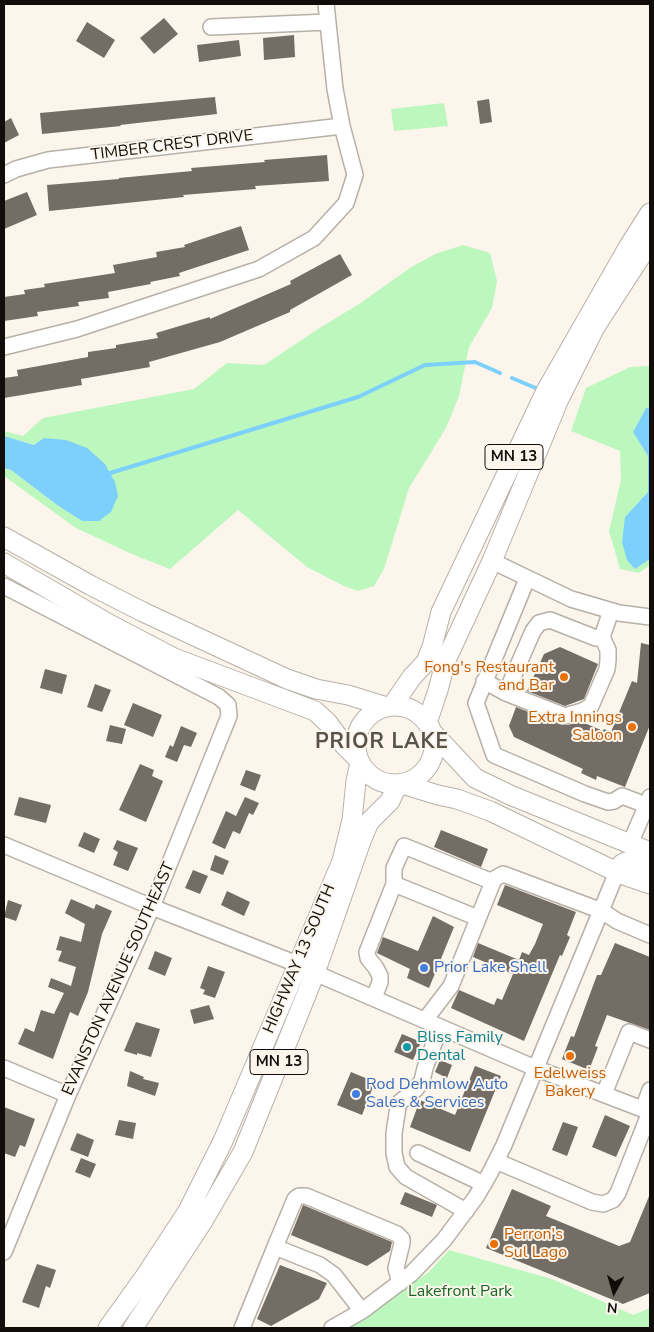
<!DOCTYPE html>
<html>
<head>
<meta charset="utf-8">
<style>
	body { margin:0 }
	#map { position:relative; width:654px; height:1332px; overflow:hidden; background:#fcf5ec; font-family:"Nunito Sans",sans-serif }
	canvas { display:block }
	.frame { position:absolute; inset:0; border:5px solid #100d0a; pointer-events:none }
	.north { position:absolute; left:589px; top:1267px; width:50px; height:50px; -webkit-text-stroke:4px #fcf5ec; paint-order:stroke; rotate:186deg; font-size:14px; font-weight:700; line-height:20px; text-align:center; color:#100d0a }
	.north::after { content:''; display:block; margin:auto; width:18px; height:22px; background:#100d0a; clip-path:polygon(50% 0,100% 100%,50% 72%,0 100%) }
</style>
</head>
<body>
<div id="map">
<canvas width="654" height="1332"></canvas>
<div class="frame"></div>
<div class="north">N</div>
</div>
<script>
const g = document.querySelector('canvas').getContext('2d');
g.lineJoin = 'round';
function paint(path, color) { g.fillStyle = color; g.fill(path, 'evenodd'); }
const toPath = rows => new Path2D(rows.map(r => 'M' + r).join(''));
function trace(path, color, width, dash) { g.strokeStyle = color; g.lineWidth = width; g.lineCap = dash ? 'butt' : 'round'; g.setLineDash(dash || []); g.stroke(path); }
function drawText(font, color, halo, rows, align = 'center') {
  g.font = font + ' "Nunito Sans",sans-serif'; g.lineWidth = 4; g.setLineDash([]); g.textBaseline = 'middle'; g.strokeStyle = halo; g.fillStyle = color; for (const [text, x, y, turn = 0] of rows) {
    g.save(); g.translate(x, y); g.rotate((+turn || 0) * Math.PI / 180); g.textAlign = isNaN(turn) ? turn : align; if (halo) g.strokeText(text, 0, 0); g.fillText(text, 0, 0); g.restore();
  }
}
paint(toPath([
	[444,103,448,126,394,131,391,109],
	[463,245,490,253,497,281,492,308,469,347,459,396,446,428,409,488,384,569,374,586,358,591,344,586,307,567,238,510,170,569,134,555,76,528,4,476,4,468,11,470,57,505,82,521,34,445,4,436,4,431,23,436,43,418,194,389,227,363,264,365,318,329,359,304,410,268,435,254],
	[650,366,650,407,646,408,633,432,648,456,648,492,625,517,635,569,650,559,650,565,639,573,620,569,609,531,621,480,620,451,571,431,586,388,630,367],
	[449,1250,552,1279,633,1315,650,1308,650,1328,349,1328,429,1272]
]), '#bcf7bd');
paint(toPath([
	[650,407,650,559,635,569,627,560,622,542,625,517,648,492,648,456,633,432,646,408],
	[4,436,34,445,44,438,66,440,87,448,105,464,115,482,118,496,111,512,99,521,82,521,57,505,11,470,4,468]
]), '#7ed0fc');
trace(toPath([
	[512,378,538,389],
	[107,474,358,397,425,365,475,362,500,373]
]), '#7ed0fc', 4);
paint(toPath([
	[164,18,178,34,154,54,140,38],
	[87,22,115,40,104,58,76,41],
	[294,35,295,57,264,60,263,38],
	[239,40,241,56,199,62,197,45],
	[215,97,217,114,120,125,121,126,42,134,40,113],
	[489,99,492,122,480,124,477,101],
	[11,118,19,135,4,143,4,122],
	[327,155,329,181,255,186,256,189,183,195,184,197,49,211,47,185,119,179,119,178,192,171,191,168,265,162,264,160],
	[27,192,37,215,4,229,4,201],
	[241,226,249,250,179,273,180,276,150,282,151,284,108,292,109,298,78,302,79,306,37,312,38,316,4,321,4,297,25,294,24,290,45,287,44,284,115,273,113,265,157,257,156,252,185,247,184,245],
	[340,254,352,275,290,310,290,312,220,342,149,362,150,367,81,379,82,385,4,398,4,378,18,376,17,370,88,357,88,352,116,348,116,345,158,338,156,333,210,317,210,319,291,284,290,281],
	[641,643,650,645,650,725,625,787,597,776,596,780,581,773,583,769,514,737,509,726,516,707,562,725,568,725,580,721,603,731,604,729,611,732,632,681,637,683],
	[560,647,598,664,584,699,565,706,527,691,544,654],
	[45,669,67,675,62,694,40,688],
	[95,684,111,690,102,712,87,707],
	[133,703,162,715,153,737,124,725],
	[110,725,126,729,122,744,106,741],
	[181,726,197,733,191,747,184,745,177,762,165,757,170,745,173,747],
	[140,764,154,770,152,776,163,781,146,822,119,810],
	[246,770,261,775,255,791,240,785],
	[19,797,51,805,46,823,14,815],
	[245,797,259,803,253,815,249,813,240,834,233,831,225,849,212,843,226,811,236,816],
	[441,830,488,849,481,867,434,847],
	[84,832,100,839,94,853,78,846],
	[117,840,138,848,128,871,113,865,118,852,113,849],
	[215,855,229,861,223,875,210,870],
	[193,870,208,876,200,894,185,888],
	[505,885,576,912,567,935,570,937,562,956,560,955,524,1041,451,1008,459,990,494,1005,497,998,502,1000,513,974,473,957,478,943,519,960,522,952,529,955,535,944,543,924,497,905],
	[227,891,250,902,244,916,221,905],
	[71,899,94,909,96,904,112,911,102,934,88,992,78,1016,70,1012,53,1059,18,1044,25,1028,34,1032,41,1010,54,1014,64,993,48,987,51,978,71,986,76,967,58,961,62,951,56,950,60,936,81,942,85,924,65,913],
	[8,900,22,905,16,921,4,917],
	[433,916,454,927,429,988,407,978,410,969,377,953,383,937,418,951],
	[615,943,650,957,650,1030,607,1015,595,1046,598,1047,589,1070,562,1059,571,1036,574,1037,597,975,601,975],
	[155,951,172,958,165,976,148,969],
	[208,966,225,972,215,998,203,994,205,990,200,988],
	[209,1005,214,1019,194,1024,190,1010],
	[136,1022,160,1029,151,1057,137,1053,137,1055,124,1051],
	[402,1034,421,1042,413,1060,394,1052],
	[440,1060,452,1065,447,1078,435,1072],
	[475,1066,501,1076,470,1152,410,1127,420,1100,455,1115],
	[130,1071,144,1077,143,1079,159,1083,155,1096,127,1086],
	[351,1072,375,1082,362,1115,337,1105],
	[4,1107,35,1119,25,1147,20,1145,15,1157,4,1153],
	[605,1115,630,1126,616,1157,592,1147],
	[119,1120,136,1123,133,1139,115,1135],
	[563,1122,578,1127,567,1156,552,1150],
	[77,1133,94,1140,88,1157,70,1150],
	[81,1158,96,1164,90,1178,75,1172],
	[512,1189,551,1206,546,1216,619,1246,630,1242,650,1194,650,1293,623,1304,486,1248],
	[405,1192,437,1205,432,1217,400,1204],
	[303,1205,392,1242,390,1251,367,1266,291,1235],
	[37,1264,56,1270,50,1288,46,1286,39,1308,22,1302],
	[280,1265,327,1283,319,1299,271,1326,257,1319]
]), '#736d65');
const minor = toPath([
	[211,27,328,22],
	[4,175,16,169,48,160,342,126],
	[4,347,77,329,259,269,314,238,346,203,355,175,342,126,335,89,326,4],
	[492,561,571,599,619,613,650,617],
	[527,579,476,703,494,755,585,794,608,802,614,801,622,796,646,805],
	[4,586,219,697,228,705,229,716,152,907,68,1095,4,1252],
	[484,681,506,693,533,631,539,623,550,620,596,638,602,637,611,611],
	[506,693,565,716,582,711,591,706,607,669,608,660,608,650,602,637],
	[630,844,650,797],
	[4,845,152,907,297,964],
	[394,884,394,868,404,846,493,882],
	[315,973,535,1068,650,1112],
	[374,998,380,982,380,976,376,968,368,958,367,952,394,884,478,918],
	[425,1020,451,986,494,879,503,874,602,911,617,921,650,935],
	[440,1027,425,1068,422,1081,416,1089,400,1102,398,1107,394,1133,394,1153,397,1167,406,1177,466,1211],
	[4,1068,68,1095],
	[604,1094,629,1032,650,1040],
	[643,1109,650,1090],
	[418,1153,484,1184],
	[496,1161,592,1202,603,1204,613,1200,618,1193,650,1112],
	[362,1311,334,1275,320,1265,275,1247,295,1199,299,1196,306,1196,397,1234,402,1239,402,1243,396,1268,400,1283],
	[242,1328,275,1247],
	[332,1328,362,1311,411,1274,444,1240,476,1197,490,1173,504,1145,617,872]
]);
const major = toPath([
	[4,537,90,585,143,612,287,679,316,689,348,695,387,707],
	[4,563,109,624,174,658,315,711,328,723,344,745,358,759],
	[392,706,412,677,426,662,432,647,441,612,546,391,629,246,650,213],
	'356 745a39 39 0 1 1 78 0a39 39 0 1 1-78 0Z',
	[427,723,438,690,446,660,492,561,559,399,595,327,650,242],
	[431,731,475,778,510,795,650,852],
	[402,784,438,795,457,799,490,811,621,874,650,884],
	[617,872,622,864,626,862,650,868],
	[108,1328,146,1275,188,1211,223,1141,342,861,352,820,356,781,360,763],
	[133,1328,203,1221,243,1152,315,973,361,841,369,822,390,801,398,784]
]);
trace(minor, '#b6b0a7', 18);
trace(major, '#b6b0a7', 21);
trace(minor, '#fff', 15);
trace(major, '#fff', 19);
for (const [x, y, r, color] of [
	[564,677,5,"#e8710a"],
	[632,727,5,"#e8710a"],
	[424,968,5,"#3f7fe0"],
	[407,1047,5,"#0f9aa8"],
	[570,1056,5,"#e8710a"],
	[356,1094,5,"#3f7fe0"],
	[494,1244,5,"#e8710a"]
]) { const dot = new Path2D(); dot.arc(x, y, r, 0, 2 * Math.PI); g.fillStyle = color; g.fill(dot); trace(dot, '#fcf5ec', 2); }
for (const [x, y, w] of [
	[514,457,58],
	[279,1062,58]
]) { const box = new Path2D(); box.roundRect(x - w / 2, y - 12.5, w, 25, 4); g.fillStyle = '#fcf5ec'; g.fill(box); trace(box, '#100d0a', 1); }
drawText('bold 15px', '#100d0a', null, [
	["MN 13",514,457],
	["MN 13",279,1062]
]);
drawText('16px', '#100d0a', '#fcf5ec', [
	["TIMBER CREST DRIVE",172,146,-7],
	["HIGHWAY 13 SOUTH",300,959,-67],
	["EVANSTON AVENUE SOUTHEAST",119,979,-66]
]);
drawText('16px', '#c56008', '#fcf5ec', [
	["Fong's Restaurant",554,668],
	["and Bar",554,686],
	["Extra Innings",622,718],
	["Saloon",622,736],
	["Edelweiss",570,1074,"center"],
	["Bakery",570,1092,"center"],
	["Perron's",504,1235,"left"],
	["Sul Lago",504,1253,"left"]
], 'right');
drawText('16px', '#366cbe', '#fcf5ec', [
	["Prior Lake Shell",434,968],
	["Rod Dehmlow Auto",366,1085],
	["Sales & Services",366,1103]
], 'left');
drawText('16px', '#0d838f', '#fcf5ec', [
	["Bliss Family",417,1038],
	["Dental",417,1056]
], 'left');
drawText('16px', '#176622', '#fcf5ec', [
	["Lakefront Park",460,1292]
]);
g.letterSpacing = '1px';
drawText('bold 21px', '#58524b', '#fcf5ec', [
	["PRIOR LAKE",382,743]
]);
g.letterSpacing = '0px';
</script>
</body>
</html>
